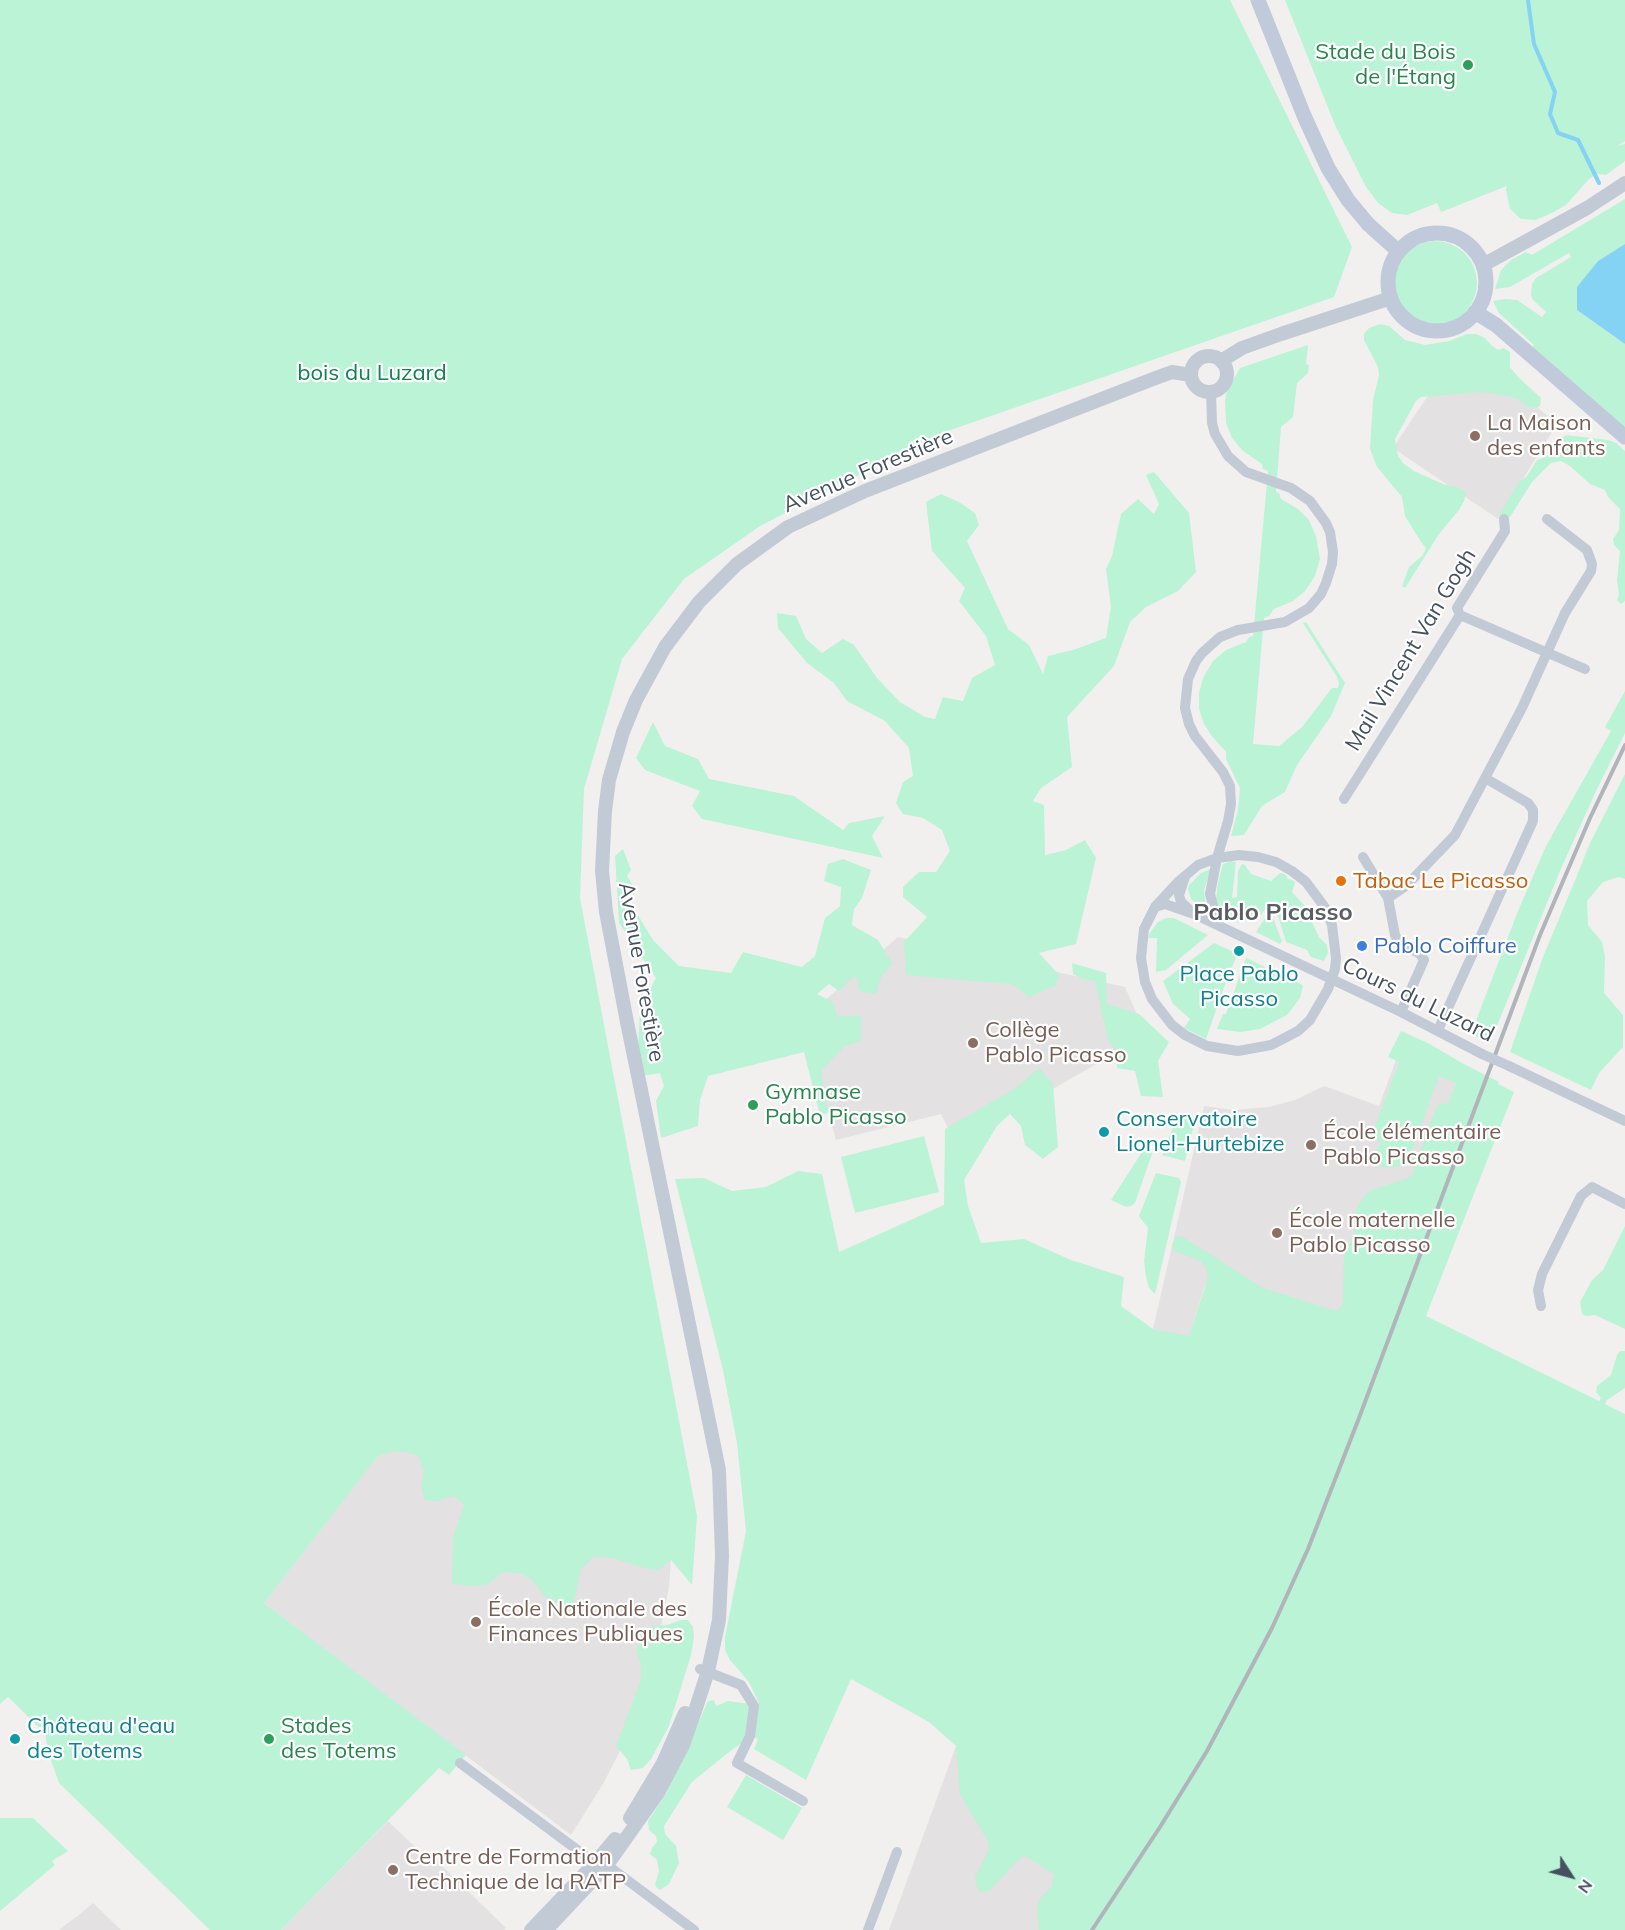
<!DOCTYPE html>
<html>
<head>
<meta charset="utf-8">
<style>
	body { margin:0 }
	#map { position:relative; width:1625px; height:1930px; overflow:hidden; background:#f2f0ef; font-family:Mulish,sans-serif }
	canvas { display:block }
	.north { position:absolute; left:1541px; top:1846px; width:60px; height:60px; -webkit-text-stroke:4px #fff; paint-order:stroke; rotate:126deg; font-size:16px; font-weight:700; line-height:24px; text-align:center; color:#46515f }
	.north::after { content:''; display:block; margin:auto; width:21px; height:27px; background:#46515f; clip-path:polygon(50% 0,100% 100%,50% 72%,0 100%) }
</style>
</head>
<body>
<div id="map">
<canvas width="1625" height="1930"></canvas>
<div class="north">N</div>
</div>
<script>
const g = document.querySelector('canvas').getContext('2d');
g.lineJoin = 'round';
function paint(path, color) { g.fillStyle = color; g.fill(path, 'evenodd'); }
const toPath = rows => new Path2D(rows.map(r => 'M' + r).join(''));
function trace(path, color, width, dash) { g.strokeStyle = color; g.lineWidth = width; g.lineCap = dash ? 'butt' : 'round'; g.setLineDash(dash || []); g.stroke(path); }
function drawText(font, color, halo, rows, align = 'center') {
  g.font = font + ' Mulish,sans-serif'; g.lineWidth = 4.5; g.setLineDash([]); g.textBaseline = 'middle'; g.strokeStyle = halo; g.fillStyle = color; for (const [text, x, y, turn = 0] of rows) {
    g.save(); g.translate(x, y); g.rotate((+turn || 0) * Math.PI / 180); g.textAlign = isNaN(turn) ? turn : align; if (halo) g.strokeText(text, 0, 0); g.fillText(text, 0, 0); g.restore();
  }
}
paint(toPath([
	[1453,358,1501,376,1557,424,1498,519,1393,448],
	[898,937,1125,987,1138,1017,1150,1033,1053,1089,949,1130,941,1114,836,1140,819,1081,809,1014],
	[1396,1060,1456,1082,1360,1351,1205,1285,1189,1337,1153,1329,1204,1106,1233,1110,1269,1107,1295,1100,1324,1086,1379,1106],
	[393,1436,671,1559,669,1587,658,1641,620,1751,603,1784,571,1835,264,1603],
	[956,1746,1084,1794,1060,1930,889,1930],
	[388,1821,431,1862,435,1859,506,1928,504,1930,281,1930],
	[93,1903,121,1930,59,1930,80,1914]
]), '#e3e1e1');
paint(toPath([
	[0,0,1230,0,1352,247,1334,297,939,434,760,526,684,579,622,659,584,789,580,898,697,1516,692,1585,671,1560,658,1570,645,1568,612,1558,594,1556,581,1569,573,1605,558,1604,545,1596,532,1580,521,1573,503,1572,487,1585,470,1586,452,1584,453,1538,464,1504,455,1496,437,1501,425,1500,421,1486,424,1472,419,1456,406,1452,394,1451,378,1456,264,1603,466,1755,449,1775,439,1768,281,1930,210,1930,59,1783,48,1752,45,1733,8,1697,0,1704],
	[1285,0,1625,0,1625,141,1617,146,1625,144,1625,161,1606,175,1597,174,1589,179,1566,205,1554,212,1536,220,1521,219,1510,209,1506,190,1507,186,1441,212,1437,203,1407,215,1392,213,1378,203,1366,187,1335,125],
	[1625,199,1625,244,1598,261,1577,288,1577,310,1625,344,1625,428,1532,347,1534,345,1499,313,1493,301,1505,299,1517,300,1542,317,1546,312,1533,300,1531,296,1532,284,1536,278,1571,257,1569,253,1510,287,1495,289,1501,270,1511,260,1526,252,1532,255],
	'1393 283a42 42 0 1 1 84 0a42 42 0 1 1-84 0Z',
	[1380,324,1389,326,1405,340,1425,345,1449,341,1467,334,1476,334,1485,338,1491,345,1498,350,1504,348,1510,352,1510,367,1518,377,1541,398,1540,406,1536,408,1526,406,1518,399,1508,396,1480,392,1421,397,1416,401,1395,439,1398,456,1404,464,1414,471,1443,484,1459,488,1466,493,1464,501,1459,510,1439,534,1405,588,1402,586,1409,567,1422,556,1426,548,1421,542,1405,516,1402,497,1377,467,1370,449,1373,400,1379,375,1378,367,1364,340,1364,334,1369,328],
	[1308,345,1306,364,1309,365,1308,373,1297,383,1293,417,1281,427,1276,492,1279,493,1281,499,1298,509,1309,520,1316,536,1320,559,1315,576,1305,591,1293,601,1274,609,1269,616,1264,618,1253,744,1279,746,1283,743,1302,727,1332,688,1338,688,1339,683,1337,677,1303,623,1306,622,1345,683,1331,716,1297,765,1285,792,1262,806,1244,835,1231,836,1238,810,1240,788,1226,759,1226,752,1211,735,1204,724,1199,709,1199,693,1203,678,1213,661,1226,650,1246,642,1249,637,1253,636,1268,471,1263,469,1262,464,1243,451,1232,438,1226,423,1225,400,1227,391,1240,368],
	[1566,435,1608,440,1616,443,1625,451,1625,601,1621,604,1617,600,1619,594,1617,581,1620,551,1614,545,1613,539,1619,530,1620,509,1608,497,1605,490,1590,484,1570,466,1561,461,1551,463,1532,482,1510,517,1507,519,1501,519,1499,515,1519,482,1527,476,1537,460,1546,457,1558,440],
	[1154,472,1189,513,1196,572,1178,591,1146,607,1130,622,1114,666,1067,717,1072,767,1041,788,1033,801,1044,805,1045,855,1066,850,1085,840,1096,858,1076,944,1039,953,1059,975,1056,985,1029,997,1012,984,906,975,904,942,927,917,903,897,903,887,919,872,936,872,950,851,942,830,923,818,903,814,896,803,903,782,913,776,909,748,885,721,847,701,834,683,807,663,778,628,777,613,796,616,806,639,822,653,843,639,854,645,877,678,900,702,925,717,935,719,943,697,963,701,972,678,995,665,986,636,959,601,965,588,932,551,926,502,941,494,959,502,975,513,979,525,967,541,1008,629,1029,645,1043,674,1048,656,1073,650,1106,638,1111,607,1106,569,1112,556,1121,514,1138,499,1154,514,1159,504,1146,475],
	[1625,691,1625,733,1596,791,1560,871,1490,1043,1473,1035,1477,1018,1518,911,1546,846,1611,731,1605,727],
	[653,722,665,746,698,759,709,779,794,796,843,830,849,823,885,816,872,836,883,858,702,819,692,806,700,791,645,770,636,758],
	[1625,774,1625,879,1619,877,1603,882,1587,901,1588,925,1602,942,1605,957,1604,993,1623,1015,1623,1047,1599,1073,1591,1090,1510,1052,1543,957,1576,878,1590,843],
	[623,849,631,870,627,876,636,890,630,902,653,940,679,966,731,973,743,952,802,967,815,956,825,918,840,906,841,887,824,881,828,864,843,859,871,870,862,898,854,909,852,925,878,940,892,963,881,977,876,994,861,992,855,975,839,991,829,984,817,994,833,1002,837,1016,861,1016,861,1041,845,1046,821,1071,828,1113,820,1115,804,1052,708,1076,700,1100,698,1126,661,1138,656,1101,664,1086,660,1073,641,1076,638,1051,640,1009,656,978,619,923,615,856],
	[1231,861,1236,862,1232,898,1237,897,1238,871,1242,864,1245,865,1251,874,1271,881,1280,873,1285,874,1288,879,1294,881,1295,883,1292,892,1304,905,1319,937,1327,945,1328,953,1324,961,1311,957,1307,950,1286,942,1278,916,1271,913,1282,941,1280,944,1256,932,1269,912,1265,909,1261,915,1238,923,1230,914,1229,919,1219,914,1216,899,1218,883,1223,864],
	[1211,869,1204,890,1206,906,1198,905,1191,899,1188,889,1189,885,1201,873],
	[1166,918,1174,918,1208,935,1166,970,1156,972,1157,938,1148,938,1151,931,1158,922],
	[1214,943,1238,954,1229,973,1206,1039,1184,1028,1190,1019,1173,1004,1163,981],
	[1246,958,1301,984,1303,986,1300,998,1287,1015,1260,1029,1240,1032,1217,1029,1223,1014,1226,1014],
	[1072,963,1106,973,1107,1004,1139,1014,1169,1042,1158,1061,1163,1097,1141,1096,1135,1071,1117,1068,1118,1052,1108,1040,1095,981,1083,979,1073,974],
	[1401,1031,1428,1043,1462,1063,1499,1082,1498,1084,1514,1092,1426,1316,1599,1401,1601,1398,1596,1392,1597,1386,1611,1375,1617,1355,1620,1351,1625,1351,1625,1388,1607,1400,1605,1404,1625,1414,1625,1930,1039,1930,1037,1906,1041,1897,1051,1888,1054,1874,1025,1856,1020,1858,989,1891,981,1892,977,1887,975,1878,989,1849,988,1841,960,1794,956,1746,929,1722,851,1679,806,1780,754,1749,758,1739,754,1737,746,1740,729,1752,692,1782,664,1826,665,1834,676,1846,679,1863,669,1884,660,1890,657,1888,655,1885,659,1871,657,1860,650,1854,652,1848,657,1842,656,1836,649,1830,648,1821,666,1794,708,1701,714,1700,716,1706,728,1701,757,1705,759,1703,749,1682,730,1660,725,1650,725,1637,746,1531,737,1443,723,1370,675,1179,704,1178,732,1191,766,1187,798,1171,822,1174,839,1252,944,1205,945,1129,1016,1088,1039,1068,1053,1084,1058,1147,1043,1159,1025,1145,1021,1126,1010,1114,997,1126,964,1180,968,1206,981,1243,1024,1239,1071,1260,1124,1277,1121,1306,1153,1329,1189,1336,1208,1278,1206,1268,1201,1261,1174,1251,1172,1245,1176,1237,1181,1236,1263,1288,1336,1311,1343,1304,1344,1255,1354,1236,1355,1214,1360,1202,1369,1191,1408,1178,1413,1175,1415,1169,1409,1164,1386,1168,1374,1163,1373,1152,1383,1142,1371,1138,1399,1062,1388,1057],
	[1439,1076,1456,1083,1447,1105,1440,1103,1436,1109,1419,1154,1416,1158,1411,1157,1394,1147,1411,1153],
	[1178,1114,1188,1118,1194,1124,1185,1161,1162,1155],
	[924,1136,939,1192,855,1213,841,1157],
	[1148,1143,1152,1154,1135,1203,1131,1206,1126,1207,1111,1200],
	[1156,1173,1179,1178,1181,1182,1155,1294,1149,1288,1146,1277,1144,1261,1148,1228,1139,1216],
	[1625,1226,1625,1329,1595,1315,1586,1316,1582,1314,1580,1302,1592,1280,1603,1270],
	[681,1620,688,1620,693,1627,694,1637,691,1655,669,1726,651,1759,643,1768,631,1770,627,1759,616,1746,641,1680,641,1663,636,1651,651,1626,667,1625],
	[746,1775,802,1808,783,1840,727,1807],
	[0,1818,33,1818,68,1851,52,1861,55,1865,0,1911]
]), '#baf3d6');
paint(toPath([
	[1625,244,1625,344,1577,310,1577,287,1598,261]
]), '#84d2f4');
trace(toPath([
	[1528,0,1534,44,1555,92,1550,114,1558,133,1578,140,1599,183]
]), '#84d2f4', 4);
trace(toPath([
	[1211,391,1212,423,1215,434,1228,456,1246,472,1291,488,1310,501,1326,523,1330,532,1333,552,1332,564,1326,583,1321,594,1309,608,1285,622,1238,630,1220,637,1202,653,1196,661,1188,679,1185,708,1189,724,1195,736,1223,772,1230,786,1231,804,1228,821,1217,858,1210,894,1218,925],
	[1460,615,1585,669],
	[1344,799,1460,615,1457,608,1505,531,1504,519],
	[1239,855,1258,857,1276,862,1292,871,1306,882,1326,909,1332,925,1336,958,1335,969,1328,989,1310,1020,1298,1031,1271,1045,1238,1051,1207,1046,1185,1035,1172,1025,1152,999,1145,982,1141,958,1144,929,1155,907,1179,881,1198,865,1217,858,1239,855],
	[1363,857,1388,898],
	[1185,877,1179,895,1181,902,1190,910],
	[1155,907,1165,904,1194,914,1401,1012,1482,1054],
	[1401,1012,1424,960,1420,954,1399,942,1395,935,1388,898,1407,885,1455,835,1522,708,1565,613,1591,571,1592,564,1587,550,1547,519],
	[1438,1030,1533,821,1533,810,1528,803,1485,778],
	[1509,1066,1625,1121],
	[1541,1306,1538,1290,1542,1274,1581,1196,1592,1187,1625,1204],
	[700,1669,741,1685,754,1706,750,1736,737,1763,803,1801],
	[460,1763,595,1863,607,1865,694,1930],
	[868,1930,897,1852]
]), '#c2cad6', 10);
trace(toPath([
	[1483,265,1587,208,1625,183],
	'1191 374a18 18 0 1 1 36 0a18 18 0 1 1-36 0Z',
	[1221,361,1242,348,1281,334,1391,298],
	[630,1818,663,1763,685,1713],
	[531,1930,595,1863,615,1839],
	[546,1930,607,1865,658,1793,683,1745,696,1708,708,1671,719,1620,722,1556,719,1470,627,1022,606,912,602,871,605,811,609,780,623,732,636,700,665,647,699,602,737,564,788,527,865,491,1153,379,1172,372,1191,375]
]), '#c2cad6', 14);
trace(toPath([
	[1258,0,1305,118,1328,168,1348,200,1368,224,1398,251],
	'1388 282a49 49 0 1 1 98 0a49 49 0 1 1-98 0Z',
	[1475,312,1496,325,1625,437]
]), '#c1cada', 15);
trace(toPath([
	[1092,1930,1160,1827,1207,1751,1272,1628,1308,1549,1359,1418,1540,935,1590,818,1625,745]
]), '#b1b4bb', 4);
trace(toPath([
	[1482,1054,1509,1066]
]), '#c2cad6', 10);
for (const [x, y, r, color] of [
	[1468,65,6,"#2e9e5b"],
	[1475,436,6,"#8d6e63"],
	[1341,881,6,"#e8710a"],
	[1362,946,6,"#3f7fe0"],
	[1239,951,6,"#0f9aa8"],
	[973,1043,6,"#8d6e63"],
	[753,1105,6,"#2e9e5b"],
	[1104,1132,6,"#0f9aa8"],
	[1311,1145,6,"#8d6e63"],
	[1277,1233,6,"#8d6e63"],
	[476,1622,6,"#8d6e63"],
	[15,1739,6,"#0f9aa8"],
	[269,1739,6,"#2e9e5b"],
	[393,1870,6,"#8d6e63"]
]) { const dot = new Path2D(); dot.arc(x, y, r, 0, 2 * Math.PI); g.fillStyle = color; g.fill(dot); trace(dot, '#fff', 2); }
drawText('22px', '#27864d', '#fff', [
	["Stade du Bois",1456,52,"right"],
	["de l'Étang",1456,77,"right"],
	["Gymnase",765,1092],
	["Pablo Picasso",765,1117],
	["Stades",281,1726],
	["des Totems",281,1751]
], 'left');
drawText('22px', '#0f8253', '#fff', [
	["bois du Luzard",372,373]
]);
drawText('22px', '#785e54', '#fff', [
	["La Maison",1487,423],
	["des enfants",1487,448],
	["Collège",985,1030],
	["Pablo Picasso",985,1055],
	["École élémentaire",1323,1132],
	["Pablo Picasso",1323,1157],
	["École maternelle",1289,1220],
	["Pablo Picasso",1289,1245],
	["École Nationale des",488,1609],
	["Finances Publiques",488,1634],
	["Centre de Formation",405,1857],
	["Technique de la RATP",405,1882]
], 'left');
drawText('22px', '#46515f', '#fff', [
	["Avenue Forestière",868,471,-23],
	["Mail Vincent Van Gogh",1411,650,-59],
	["Avenue Forestière",641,972,80],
	["Cours du Luzard",1418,1000,26]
]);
drawText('22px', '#c56008', '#fff', [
	["Tabac Le Picasso",1353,881]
], 'left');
drawText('22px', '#366cbe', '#fff', [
	["Pablo Coiffure",1374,946]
], 'left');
drawText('22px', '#0d838f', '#fff', [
	["Place Pablo",1239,974,"center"],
	["Picasso",1239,999,"center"],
	["Conservatoire",1116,1119],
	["Lionel-Hurtebize",1116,1144],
	["Château d'eau",27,1726],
	["des Totems",27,1751]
], 'left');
drawText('bold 24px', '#5b5f65', '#fff', [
	["Pablo Picasso",1273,913]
]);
</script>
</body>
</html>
